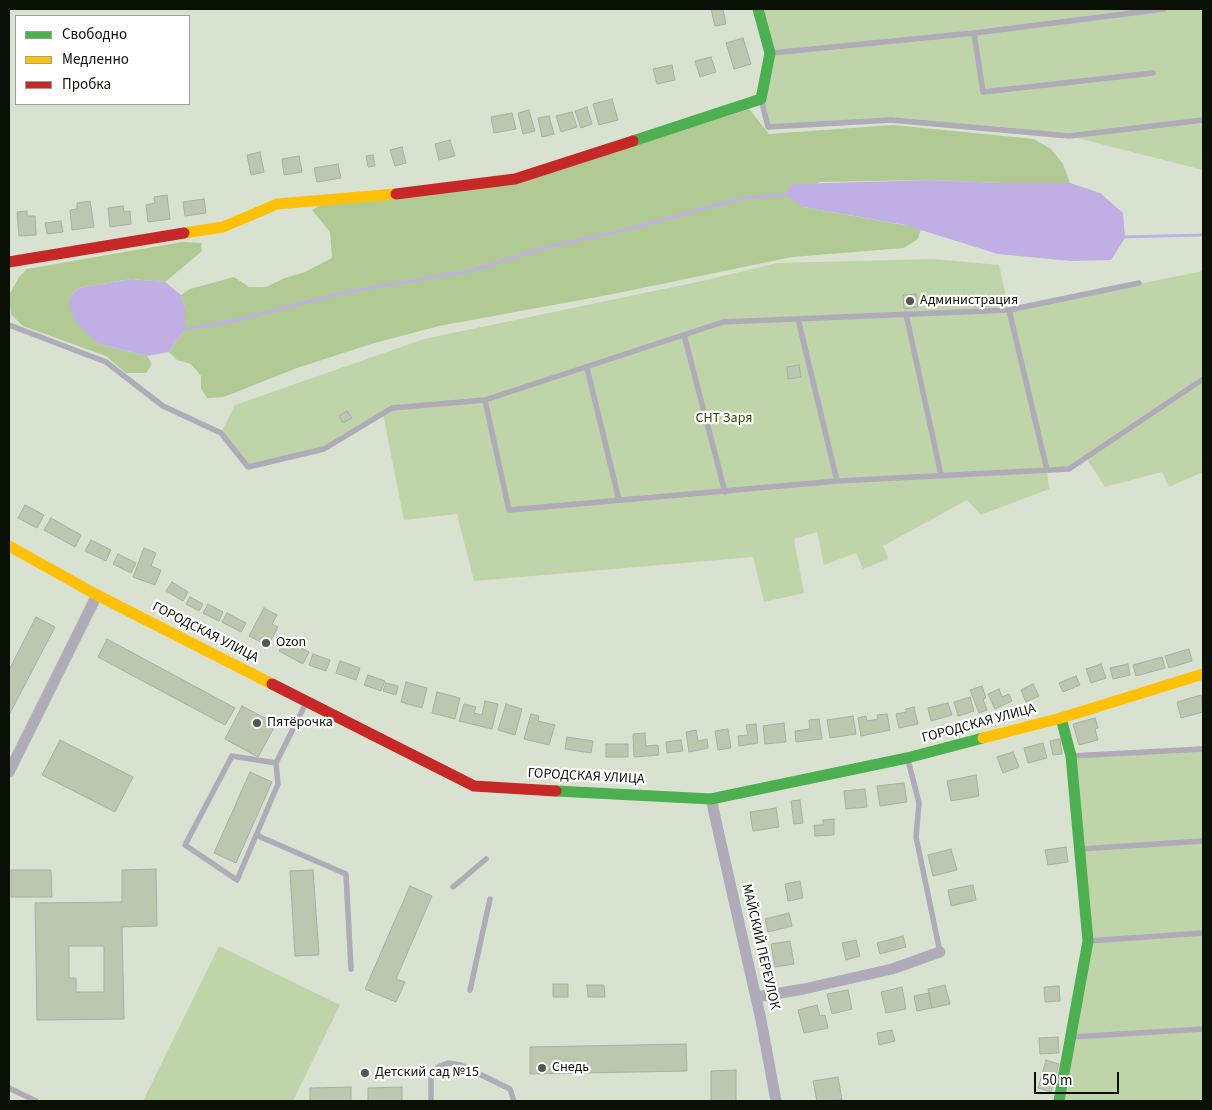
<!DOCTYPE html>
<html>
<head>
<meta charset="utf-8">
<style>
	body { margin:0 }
	#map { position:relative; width:1212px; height:1110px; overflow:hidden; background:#d9e1d0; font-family:"Source Sans 3",sans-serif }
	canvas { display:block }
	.frame { position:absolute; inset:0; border:10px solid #0b1006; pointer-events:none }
	.legend { position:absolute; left:15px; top:15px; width:175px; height:90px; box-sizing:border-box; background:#fff; border:1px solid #9d9f9b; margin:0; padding:6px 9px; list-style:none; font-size:15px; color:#0b1006 }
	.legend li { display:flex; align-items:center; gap:10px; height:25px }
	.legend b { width:25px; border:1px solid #9d9f9b }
	.scale { position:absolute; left:1034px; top:1072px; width:85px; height:22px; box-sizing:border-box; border:2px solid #0b1006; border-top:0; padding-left:6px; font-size:15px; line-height:18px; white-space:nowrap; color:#0b1006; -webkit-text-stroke:4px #fff; paint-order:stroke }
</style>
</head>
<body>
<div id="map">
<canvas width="1212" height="1110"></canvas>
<div class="frame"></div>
<ul class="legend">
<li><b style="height:6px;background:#4caf50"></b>Свободно</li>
<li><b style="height:6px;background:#ffc107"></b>Медленно</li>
<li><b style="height:6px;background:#c62828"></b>Пробка</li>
</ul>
<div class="scale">50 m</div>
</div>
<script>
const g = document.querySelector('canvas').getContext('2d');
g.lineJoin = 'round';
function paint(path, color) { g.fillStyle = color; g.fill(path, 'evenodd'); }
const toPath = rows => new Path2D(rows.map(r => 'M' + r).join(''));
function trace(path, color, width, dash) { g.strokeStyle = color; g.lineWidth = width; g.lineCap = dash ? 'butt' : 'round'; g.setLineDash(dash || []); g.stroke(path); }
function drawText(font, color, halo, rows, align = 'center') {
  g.font = font + ' "Source Sans 3",sans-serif'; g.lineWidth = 4.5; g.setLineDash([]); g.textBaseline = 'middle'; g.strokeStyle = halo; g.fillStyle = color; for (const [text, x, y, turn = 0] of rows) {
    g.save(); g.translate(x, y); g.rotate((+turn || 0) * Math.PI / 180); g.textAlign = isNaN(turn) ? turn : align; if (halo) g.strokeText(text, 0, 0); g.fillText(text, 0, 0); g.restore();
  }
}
paint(toPath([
	[758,9,1203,9,1203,170,1069,136,891,120,768,127,761,99,770,53],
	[933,259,999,265,1009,310,1203,271,1203,472,1169,487,1162,472,1105,487,1086,458,1069,469,1047,470,1049,489,981,515,967,500,883,546,888,559,863,569,856,553,824,565,817,532,794,539,804,593,764,602,753,557,474,581,457,514,404,520,383,414,324,449,248,467,221,433,235,405,424,339,702,281,777,263],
	[1203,749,1203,1101,1057,1101,1086,956,1071,756],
	[219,946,340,1005,293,1101,143,1101]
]), '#c0d4aa');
paint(toPath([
	[749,109,769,134,893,125,1034,139,1051,149,1063,164,1070,183,1000,183,930,180,819,182,803,207,921,228,918,239,904,248,792,257,613,294,439,326,371,344,297,368,224,397,207,398,201,388,201,376,191,364,177,360,169,352,185,329,185,306,181,295,190,289,234,277,249,287,266,287,285,278,305,272,332,258,330,232,312,210,320,205,516,184],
	[182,242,201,243,202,251,165,282,131,279,79,288,68,299,99,344,147,356,152,364,146,373,126,373,106,356,23,326,11,314,9,295,19,277,27,269]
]), '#b1ca93');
paint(toPath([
	[930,180,1000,183,1070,183,1100,193,1123,213,1125,238,1111,260,1071,261,998,254,905,225,803,207,785,195,793,184],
	[131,279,165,282,181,295,185,306,185,329,169,352,147,356,99,344,75,322,68,299,79,288]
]), '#c0afe4');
trace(toPath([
	[1121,237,1203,235],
	[185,329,234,321,346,292,470,271,548,247,625,230,743,198,788,195]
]), '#c0afe4', 3);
const building = toPath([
	[711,9,723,9,726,24,715,26,711,9],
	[743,38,751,64,734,69,726,43,743,38],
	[711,57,716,72,700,77,695,61,711,57],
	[672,65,675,80,657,84,653,69,672,65],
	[612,99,618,120,599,125,593,104,612,99],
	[587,107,592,124,581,128,575,111,587,107],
	[529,110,535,131,523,134,518,113,529,110],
	[572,112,577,127,561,132,556,116,572,112],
	[512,113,516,129,494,133,491,117,512,113],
	[549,116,554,134,542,137,538,118,549,116],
	[450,140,455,156,439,160,435,144,450,140],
	[402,147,406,163,395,166,390,150,402,147],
	[260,152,264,172,251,175,247,155,260,152],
	[373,155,375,166,368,167,366,156,373,155],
	[299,156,302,172,284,175,282,159,299,156],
	[338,164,341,178,317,182,314,168,338,164],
	[167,195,170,219,148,222,146,205,155,203,154,197,167,195],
	[204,199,206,213,185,216,183,202,204,199],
	[90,201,94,227,72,230,70,210,77,209,77,203,90,201],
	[123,206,124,212,130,211,131,224,110,227,108,208,123,206],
	[27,211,27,216,35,216,36,235,19,236,17,212,27,211],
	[61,221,63,232,47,234,45,223,61,221],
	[916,294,918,307,904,309,903,295,916,294],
	[799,365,801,377,788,379,787,367,799,365],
	[347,411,352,418,343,423,339,416,347,411],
	[25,505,44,515,37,528,18,518,25,505],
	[51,518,81,535,75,547,44,530,51,518],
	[91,540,111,550,106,561,85,551,91,540],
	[144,548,156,553,151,566,161,570,155,585,133,577,144,548],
	[118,554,136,563,131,573,113,564,118,554],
	[172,582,188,592,183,601,166,591,172,582],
	[190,597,203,604,199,611,186,604,190,597],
	[208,604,223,612,219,621,203,613,208,604],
	[264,608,277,615,272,624,278,627,268,646,249,636,264,608],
	[227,613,246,623,241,632,222,622,227,613],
	[36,617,55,627,9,715,9,670,36,617],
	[107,639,235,708,225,725,98,657,107,639],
	[286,640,309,652,303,664,279,651,286,640],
	[1189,649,1192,661,1169,668,1165,656,1189,649],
	[313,654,330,660,326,671,309,665,313,654],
	[1162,657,1165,668,1136,676,1133,665,1162,657],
	[340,661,360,668,356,680,336,673,340,661],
	[1101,664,1106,678,1091,683,1086,669,1101,664],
	[1128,664,1130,675,1113,679,1110,668,1128,664],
	[368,675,385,681,381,691,364,685,368,675],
	[1076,676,1080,685,1063,692,1059,683,1076,676],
	[406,682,427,688,422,708,401,702,406,682],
	[386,683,398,686,396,695,383,691,386,683],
	[1033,684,1039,696,1026,702,1021,690,1033,684],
	[982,686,986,698,983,699,987,710,979,713,970,690,982,686],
	[999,689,1002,697,1009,694,1012,701,995,709,988,694,999,689],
	[437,692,460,698,455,719,432,713,437,692],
	[1201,695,1203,712,1181,718,1177,702,1201,695],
	[970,697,974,711,958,716,954,702,970,697],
	[485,701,498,704,492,729,459,721,464,704,476,707,474,713,482,715,485,701],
	[948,703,952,715,931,721,928,708,948,703],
	[506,704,522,709,515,735,498,730,506,704],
	[242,706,276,724,258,757,225,739,242,706],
	[914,707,918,724,899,728,896,714,906,712,906,709,914,707],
	[531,714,539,716,538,721,555,725,549,745,524,739,531,714],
	[887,714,890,730,861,736,858,718,866,716,867,721,878,719,877,715,887,714],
	[853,716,856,734,830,738,827,720,853,716],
	[1095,718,1098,728,1095,729,1098,740,1079,745,1073,724,1095,718],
	[819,719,822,739,796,742,795,731,810,729,809,720,819,719],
	[784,723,786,742,765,744,763,726,784,723],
	[756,724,758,743,739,746,738,736,748,735,746,725,756,724],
	[728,729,731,748,718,750,715,731,728,729],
	[696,730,698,741,707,739,708,748,689,752,686,732,696,730],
	[645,733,646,746,658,745,659,755,634,757,633,734,645,733],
	[567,737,593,741,591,753,565,749,567,737],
	[1060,739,1062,754,1053,755,1050,741,1060,739],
	[60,740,133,777,115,812,42,775,60,740],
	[681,740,683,751,667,753,666,742,681,740],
	[1043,743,1047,758,1028,763,1024,748,1043,743],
	[606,744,628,744,628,757,606,757,606,744],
	[1013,752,1019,767,1003,773,997,757,1013,752],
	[250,772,272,782,236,863,214,853,250,772],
	[976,775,979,796,951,801,947,781,976,775],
	[904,783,907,802,880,806,877,786,904,783],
	[865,789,867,807,846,809,844,791,865,789],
	[800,800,803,823,794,824,791,801,800,800],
	[776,808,779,827,753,831,750,812,776,808],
	[834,819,834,835,815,836,814,825,823,825,823,820,834,819],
	[1066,847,1068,862,1048,865,1045,850,1066,847],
	[951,849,957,870,933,876,928,855,951,849],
	[156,869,157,926,122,927,124,1019,37,1020,35,903,122,902,122,870,156,869],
	[69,946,104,946,104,992,76,992,76,978,69,978,69,946],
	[11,870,51,870,52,897,11,897,11,870],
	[313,870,319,955,295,956,290,871,313,870],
	[800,881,803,898,788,901,785,884,800,881],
	[973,885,976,900,951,906,948,890,973,885],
	[410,886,432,896,396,979,405,982,396,1002,365,989,410,886],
	[789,913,792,926,768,932,765,919,789,913],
	[903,936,906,947,880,954,877,943,903,936],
	[856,940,860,956,846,960,842,943,856,940],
	[790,941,794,964,775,967,771,944,790,941],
	[553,984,568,984,568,997,553,997,553,984],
	[587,985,604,985,605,997,588,997,587,985],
	[945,985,950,1004,932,1008,928,989,945,985],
	[1059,986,1060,1001,1045,1002,1044,987,1059,986],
	[902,987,906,1009,886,1013,881,992,902,987],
	[848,990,852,1009,832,1014,827,994,848,990],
	[929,993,932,1008,917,1011,914,996,929,993],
	[817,1005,820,1016,825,1015,828,1028,804,1033,798,1010,817,1005],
	[892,1030,895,1041,879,1045,877,1033,892,1030],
	[1058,1037,1059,1053,1040,1054,1039,1038,1058,1037],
	[686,1044,687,1071,530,1074,530,1047,686,1044],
	[1046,1060,1059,1064,1051,1092,1038,1088,1046,1060],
	[736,1070,736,1101,711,1101,711,1071,736,1070],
	[838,1077,842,1100,817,1101,813,1081,838,1077],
	[351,1087,351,1101,310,1101,310,1088,351,1087],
	[402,1087,402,1101,368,1101,368,1088,402,1087]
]);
paint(building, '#bcc7af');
trace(building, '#a9afa2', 1);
trace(toPath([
	[974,33,983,92,1153,73],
	[772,53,974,33,1164,9],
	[761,99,768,127,891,120,1069,136,1203,120],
	[1009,310,1047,470],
	[906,314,941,475],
	[798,319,837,481],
	[9,325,106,362,163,406,221,433,248,467,324,449,392,408,485,400,723,322,1009,310,1139,283],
	[684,335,725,492],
	[587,368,619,500],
	[485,400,509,510,837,481,1069,469,1203,379],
	[1071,756,1203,749],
	[908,760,919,803,916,837,940,952],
	[276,763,232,756,185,845,237,880,278,784,276,763,306,703],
	[256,835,346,874,351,969],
	[1080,849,1203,841],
	[453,887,486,859],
	[1088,941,1203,933],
	[470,990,490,899],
	[1071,1037,1203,1029],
	[9,1088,36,1101],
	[431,1101,431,1076,438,1067,448,1063,461,1065,510,1089,514,1101]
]), '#afabb9', 5.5);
trace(toPath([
	[9,772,97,595],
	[711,799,761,1020,776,1101],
	[756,997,804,989,892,969,940,952]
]), '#afabb9', 11);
trace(toPath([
	[633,141,761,99,770,53,758,9],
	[556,791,711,799,907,758,983,738],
	[1059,1101,1088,941,1071,756,1061,718]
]), '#4caf50', 11);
trace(toPath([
	[184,233,223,227,277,204,396,194],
	[9,546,97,595,272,684],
	[983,738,1061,718,1203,674]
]), '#ffc107', 11);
trace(toPath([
	[396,194,515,179,633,141],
	[9,262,184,233],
	[272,684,474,786,556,791]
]), '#c62828', 11);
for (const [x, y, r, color] of [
	[910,301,5,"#53594d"],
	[266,643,5,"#53594d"],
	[257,723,5,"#53594d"],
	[542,1068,5,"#53594d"],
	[365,1073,5,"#53594d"]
]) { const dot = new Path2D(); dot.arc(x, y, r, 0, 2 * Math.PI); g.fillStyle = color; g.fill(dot); trace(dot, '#fff', 2); }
drawText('14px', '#0b1006', '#fff', [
	["Администрация",920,301],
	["Ozon",276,643],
	["Пятёрочка",267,723],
	["Снедь",552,1068],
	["Детский сад №15",375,1073]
], 'left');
drawText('14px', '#2e4605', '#fff', [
	["СНТ Заря",724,419]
]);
drawText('14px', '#0b1006', '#fff', [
	["ГОРОДСКАЯ УЛИЦА",205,633,27],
	["ГОРОДСКАЯ УЛИЦА",979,724,-15],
	["ГОРОДСКАЯ УЛИЦА",586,777,3],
	["МАЙСКИЙ ПЕРЕУЛОК",760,947,77]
]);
</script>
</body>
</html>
